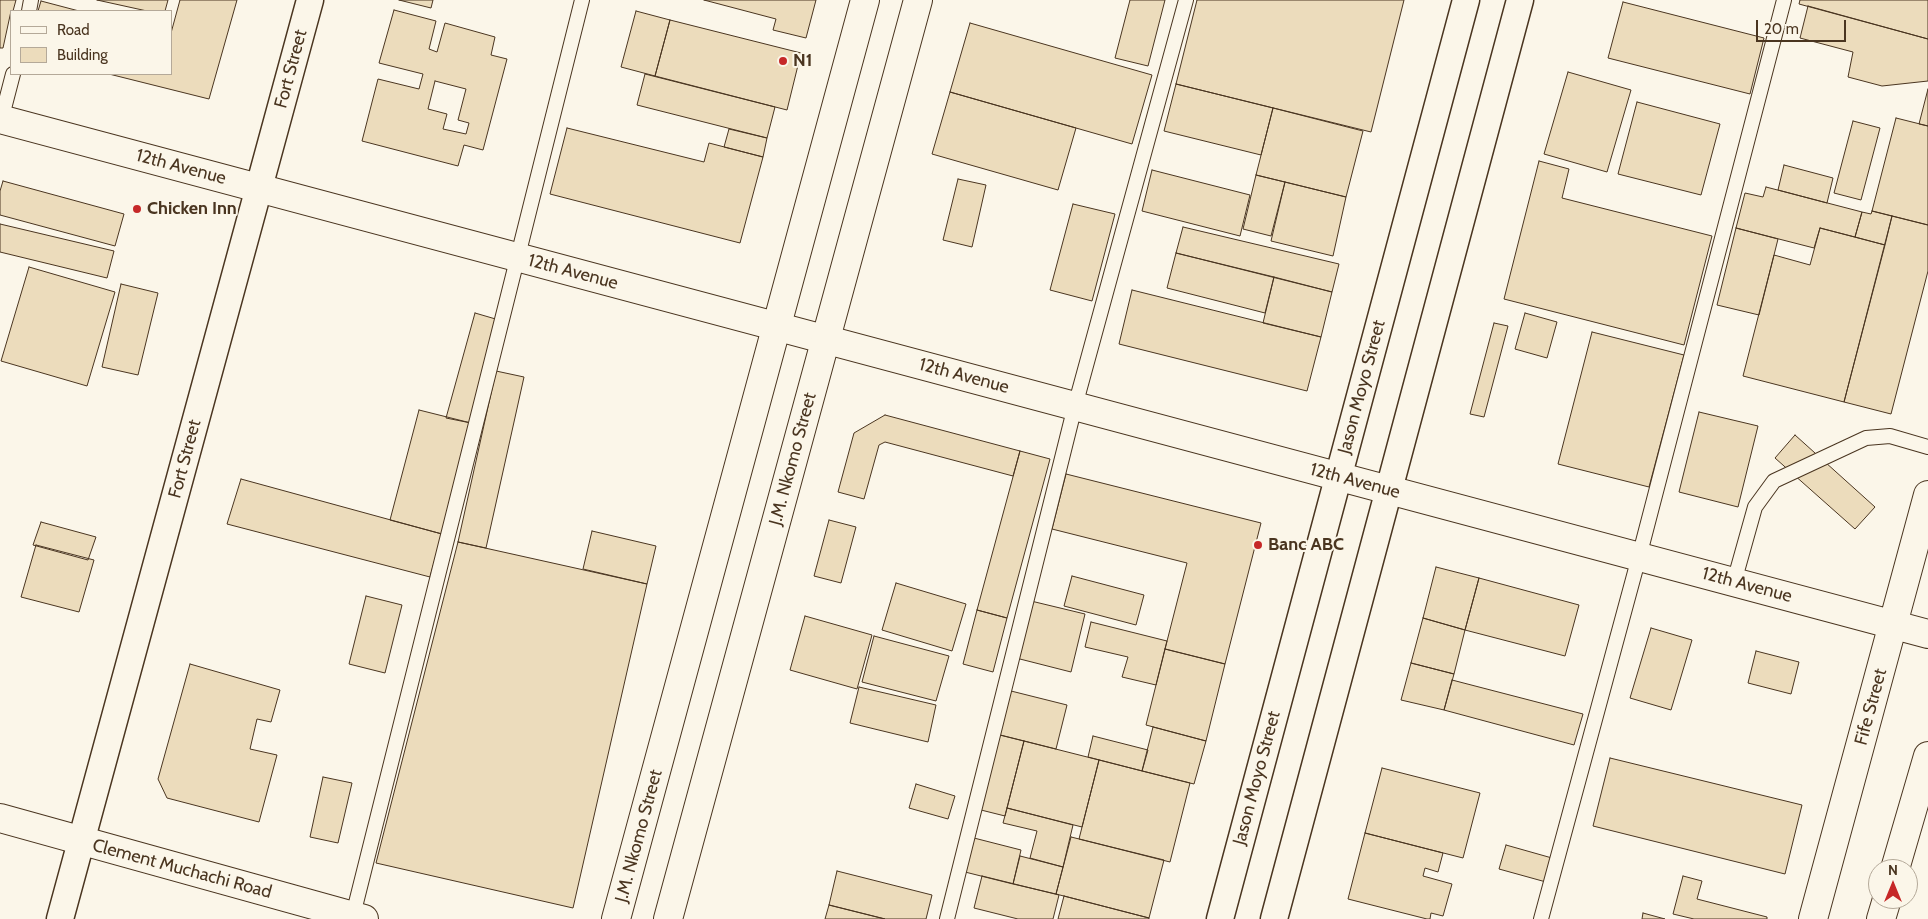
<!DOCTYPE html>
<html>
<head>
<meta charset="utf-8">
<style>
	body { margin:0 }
	#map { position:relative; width:1928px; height:919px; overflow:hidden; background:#fbf6e9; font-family:Cabin,sans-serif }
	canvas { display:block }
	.legend { position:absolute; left:10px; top:10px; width:162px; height:65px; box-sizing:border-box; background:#fbf6e9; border:1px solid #b4a999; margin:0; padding:6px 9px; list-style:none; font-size:15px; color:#4a3520 }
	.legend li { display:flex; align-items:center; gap:10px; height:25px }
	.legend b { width:25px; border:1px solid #b4a999 }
	.north { position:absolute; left:1868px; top:859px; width:50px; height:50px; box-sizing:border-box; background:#fbf6e9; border:1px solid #b4a999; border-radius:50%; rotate:0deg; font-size:14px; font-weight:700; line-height:20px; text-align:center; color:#4a3520 }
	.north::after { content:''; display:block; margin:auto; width:18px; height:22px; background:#c62828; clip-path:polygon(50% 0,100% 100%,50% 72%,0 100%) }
	.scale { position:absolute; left:1756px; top:20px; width:90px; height:22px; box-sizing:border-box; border:2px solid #4a3520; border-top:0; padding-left:6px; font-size:15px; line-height:18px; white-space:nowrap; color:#4a3520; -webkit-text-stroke:4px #fbf6e9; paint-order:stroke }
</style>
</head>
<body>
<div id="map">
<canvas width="1928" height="919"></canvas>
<ul class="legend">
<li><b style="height:6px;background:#fbf6e9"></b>Road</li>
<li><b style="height:14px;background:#ecdcbc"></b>Building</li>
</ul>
<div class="north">N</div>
<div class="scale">20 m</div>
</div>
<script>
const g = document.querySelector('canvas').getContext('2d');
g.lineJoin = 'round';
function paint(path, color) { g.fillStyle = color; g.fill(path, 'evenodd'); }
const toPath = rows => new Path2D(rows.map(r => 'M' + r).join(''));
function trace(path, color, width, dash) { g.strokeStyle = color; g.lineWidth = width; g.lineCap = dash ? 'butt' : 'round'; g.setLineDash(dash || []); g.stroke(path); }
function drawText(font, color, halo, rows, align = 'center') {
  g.font = font + ' Cabin,sans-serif'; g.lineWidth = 4; g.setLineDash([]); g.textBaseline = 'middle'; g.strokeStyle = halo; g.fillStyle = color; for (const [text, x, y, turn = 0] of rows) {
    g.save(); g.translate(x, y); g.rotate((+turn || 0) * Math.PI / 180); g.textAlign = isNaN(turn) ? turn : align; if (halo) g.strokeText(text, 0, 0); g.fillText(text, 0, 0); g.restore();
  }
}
const building = toPath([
	[0,0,16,0,13,11,11,11,3,48,0,48,0,0],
	[97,0,168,0,165,11,147,11,97,0],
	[180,0,237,0,209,99,109,74,171,74,171,33,180,0],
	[399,0,433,0,431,8,399,0],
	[704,0,816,0,806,38,773,30,776,19,704,0],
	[1130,0,1165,0,1148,66,1115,58,1130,0],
	[1197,0,1404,0,1371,132,1176,84,1197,0],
	[1800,0,1928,0,1928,39,1799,4,1800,0],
	[41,1,79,11,38,11,41,1],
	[1623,2,1764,38,1750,94,1608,58,1623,2],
	[1808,6,1928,39,1928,81,1882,86,1848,77,1853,52,1800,38,1808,6],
	[394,10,436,21,429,49,437,52,445,23,495,37,491,55,507,59,483,150,464,145,458,166,362,141,378,79,419,89,423,74,379,63,394,10],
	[435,81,466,89,458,120,469,123,466,134,443,129,447,114,428,109,435,81],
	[636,11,670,20,655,76,621,67,636,11],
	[670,20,801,53,787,110,655,76,670,20],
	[970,23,1152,75,1132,144,950,92,970,23],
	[1568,72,1631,90,1607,172,1544,154,1568,72],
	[645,74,775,107,767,138,637,105,645,74],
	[1176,84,1273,108,1261,155,1164,131,1176,84],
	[1928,89,1928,126,1919,124,1928,89],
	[950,92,1076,128,1058,190,932,154,950,92],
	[1637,102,1720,124,1701,195,1618,174,1637,102],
	[1273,108,1363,131,1346,197,1256,175,1273,108],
	[1896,118,1928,126,1928,225,1872,211,1896,118],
	[1853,121,1880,128,1861,200,1834,193,1853,121],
	[567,128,704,162,709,143,763,157,740,243,550,194,567,128],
	[729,129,767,138,763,157,724,147,729,129],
	[1539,161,1569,169,1562,198,1712,236,1684,345,1504,299,1539,161],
	[1784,165,1833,178,1827,203,1778,190,1784,165],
	[1152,170,1250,195,1240,236,1142,211,1152,170],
	[1256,175,1285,182,1271,236,1243,229,1256,175],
	[958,179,986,185,972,247,943,240,958,179],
	[3,181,124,214,115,246,0,215,0,191,3,181],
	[1285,182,1346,197,1333,256,1271,241,1285,182],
	[1766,187,1862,212,1855,237,1820,228,1814,248,1736,228,1745,193,1763,197,1766,187],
	[1073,204,1115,214,1092,301,1050,290,1073,204],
	[1872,211,1892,216,1885,245,1855,237,1862,212,1871,214,1872,211],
	[1892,216,1928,225,1928,271,1891,414,1844,402,1892,216],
	[0,224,114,251,107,278,0,252,0,224],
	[1183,227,1339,264,1332,292,1176,253,1183,227],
	[1736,228,1778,239,1759,315,1717,305,1736,228],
	[1820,228,1885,245,1844,402,1743,376,1774,255,1810,265,1820,228],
	[1176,253,1274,277,1265,313,1167,288,1176,253],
	[29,267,115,292,87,386,1,361,29,267],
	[1274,277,1332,292,1321,337,1263,323,1274,277],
	[121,284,158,293,138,375,102,367,121,284],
	[1132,290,1321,337,1307,391,1119,344,1132,290],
	[475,313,499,320,471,423,446,418,475,313],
	[1525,313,1557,322,1547,358,1515,349,1525,313],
	[1494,323,1508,326,1484,417,1470,414,1494,323],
	[1592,332,1684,355,1649,487,1558,464,1592,332],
	[496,371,524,377,486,548,458,542,496,371],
	[419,410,471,423,442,534,390,520,419,410],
	[1699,412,1758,426,1738,507,1679,492,1699,412],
	[885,415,1020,451,1013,476,885,442,879,445,864,499,838,492,854,433,885,415],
	[1795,435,1875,507,1855,529,1775,458,1795,435],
	[1020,451,1050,459,1007,618,977,610,1020,451],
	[1066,474,1261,523,1225,664,1165,649,1187,563,1052,529,1066,474],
	[241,479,442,534,430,577,227,524,241,479],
	[829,520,856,527,841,583,814,576,829,520],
	[41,522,96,537,88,560,33,545,41,522],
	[592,531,656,546,647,584,583,569,592,531],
	[458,542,647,584,573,908,376,863,458,542],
	[36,545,94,560,79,612,21,597,36,545],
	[1436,567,1479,578,1465,630,1423,618,1436,567],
	[1072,576,1144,595,1136,625,1064,606,1072,576],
	[1479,578,1579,605,1565,656,1465,630,1479,578],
	[896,583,966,604,952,651,882,630,896,583],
	[366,596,402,605,385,673,349,664,366,596],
	[1031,601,1085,614,1071,672,1016,658,1031,601],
	[977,610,1007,618,993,672,963,664,977,610],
	[805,616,872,635,857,689,790,670,805,616],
	[1423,618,1465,630,1454,674,1411,663,1423,618],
	[1091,622,1167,641,1156,685,1122,677,1128,657,1085,647,1091,622],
	[1651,628,1692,640,1671,710,1630,698,1651,628],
	[874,636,949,656,936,701,862,682,874,636],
	[1165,649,1225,664,1206,741,1146,725,1165,649],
	[1756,651,1799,662,1791,694,1748,683,1756,651],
	[1411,663,1454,674,1444,710,1401,700,1411,663],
	[190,664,280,690,271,722,257,719,250,749,277,755,259,822,167,798,158,779,190,664],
	[1452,680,1583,714,1574,745,1444,710,1452,680],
	[859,687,936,705,928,742,850,723,859,687],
	[1007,690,1067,705,1056,749,996,734,1007,690],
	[1153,727,1206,741,1194,784,1142,771,1153,727],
	[996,734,1024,741,1005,816,977,809,996,734],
	[1093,736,1148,750,1142,771,1088,757,1093,736],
	[1024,741,1099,760,1082,827,1007,808,1024,741],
	[1610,758,1802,805,1785,874,1593,826,1610,758],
	[1099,760,1190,783,1170,862,1079,839,1099,760],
	[1382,768,1480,793,1463,858,1365,833,1382,768],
	[323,777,352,783,338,843,310,837,323,777],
	[916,784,955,796,948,819,909,808,916,784],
	[1007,808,1073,825,1063,867,1030,858,1037,831,1003,823,1007,808],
	[1365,833,1443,853,1438,872,1425,868,1423,876,1452,884,1443,916,1431,913,1430,919,1427,919,1348,899,1365,833],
	[970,837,1021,850,1013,884,961,871,970,837],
	[1071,837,1164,860,1149,918,1056,894,1071,837],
	[1506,845,1552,858,1546,882,1499,869,1506,845],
	[1020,856,1063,867,1056,894,1013,884,1020,856],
	[837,871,932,895,926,919,885,919,829,905,837,871],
	[982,876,1059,895,1053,919,1018,919,974,908,982,876],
	[1683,876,1702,881,1697,899,1767,917,1767,919,1694,919,1673,914,1683,876],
	[1064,896,1149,918,1149,919,1058,919,1064,896],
	[829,905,885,919,825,919,829,905],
	[1643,913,1665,919,1642,919,1643,913]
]);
paint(building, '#ecdcbc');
trace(building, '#4a3520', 1);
const lane = toPath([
	[29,11,31,0],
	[0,124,13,74],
	[1734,582,1755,507,1774,481,1866,438,1890,436,1928,447],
	[352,919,582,0],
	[947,919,1075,406,1186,0],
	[1541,919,1639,557,1784,0]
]);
const street = toPath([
	[60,919,310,0],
	[1220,919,1466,0],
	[1274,919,1520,0]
]);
const secondary = toPath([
	[0,119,1928,634],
	[0,818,364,919],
	[1895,869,1928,756],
	[1813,919,1928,495],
	[1881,919,1887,899]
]);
const highway = toPath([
	[616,919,865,0],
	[668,919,918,0]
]);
trace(lane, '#4a3520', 16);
trace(street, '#4a3520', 29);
trace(secondary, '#4a3520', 30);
trace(highway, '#4a3520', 30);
trace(lane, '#fbf6e9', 14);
trace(street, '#fbf6e9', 26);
trace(secondary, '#fbf6e9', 28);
trace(highway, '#fbf6e9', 28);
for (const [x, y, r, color] of [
	[783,61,5,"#c62828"],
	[137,209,5,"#c62828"],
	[1258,545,5,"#c62828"]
]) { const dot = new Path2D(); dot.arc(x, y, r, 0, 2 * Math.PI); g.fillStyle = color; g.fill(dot); trace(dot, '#fbf6e9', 2); }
drawText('bold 18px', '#4a3520', '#fbf6e9', [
	["N1",793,61],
	["Chicken Inn",147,209],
	["Banc ABC",1268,545]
], 'left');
drawText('18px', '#4a3520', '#fbf6e9', [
	["Fort Street",291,69,-75],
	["12th Avenue",181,167,15],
	["12th Avenue",573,272,15],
	["12th Avenue",964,376,15],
	["Jason Moyo Street",1362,387,-75],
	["Fort Street",185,459,-75],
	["J.M. Nkomo Street",793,459,-75],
	["12th Avenue",1355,481,15],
	["12th Avenue",1747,585,15],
	["Fife Street",1871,707,-75],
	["Jason Moyo Street",1257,778,-75],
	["J.M. Nkomo Street",639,836,-75],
	["Clement Muchachi Road",182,869,15]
]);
</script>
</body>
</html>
